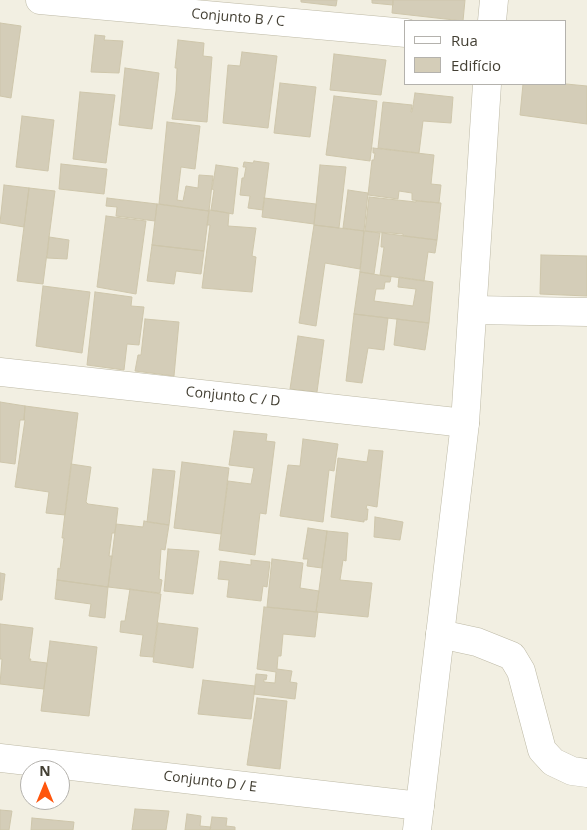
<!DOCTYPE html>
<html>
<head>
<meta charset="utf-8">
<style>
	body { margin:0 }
	#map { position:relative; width:587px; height:830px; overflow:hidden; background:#f2efe2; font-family:"Open Sans",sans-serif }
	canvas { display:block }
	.legend { position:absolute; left:404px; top:20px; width:162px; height:65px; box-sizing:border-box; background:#fff; border:1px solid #b4b2ad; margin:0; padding:6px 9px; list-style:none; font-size:15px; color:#433f33 }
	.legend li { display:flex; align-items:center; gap:10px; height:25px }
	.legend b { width:25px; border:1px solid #b4b2ad }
	.north { position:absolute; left:20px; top:760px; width:50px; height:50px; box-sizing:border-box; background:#fff; border:1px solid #b4b2ad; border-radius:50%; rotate:0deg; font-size:14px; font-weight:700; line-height:20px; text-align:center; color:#433f33 }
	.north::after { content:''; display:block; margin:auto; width:18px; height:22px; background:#ff560d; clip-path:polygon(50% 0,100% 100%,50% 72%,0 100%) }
</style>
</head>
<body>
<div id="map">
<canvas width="587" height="830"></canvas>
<ul class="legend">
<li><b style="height:6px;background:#fff"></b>Rua</li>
<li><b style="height:14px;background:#d4cdb8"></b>Edifício</li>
</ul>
<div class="north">N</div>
</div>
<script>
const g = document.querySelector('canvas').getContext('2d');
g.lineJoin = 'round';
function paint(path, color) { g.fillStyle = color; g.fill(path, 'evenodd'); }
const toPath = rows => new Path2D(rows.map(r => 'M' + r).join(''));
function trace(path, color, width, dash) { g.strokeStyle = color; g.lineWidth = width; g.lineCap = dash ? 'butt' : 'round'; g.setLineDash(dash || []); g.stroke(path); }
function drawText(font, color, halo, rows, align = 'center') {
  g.font = font + ' "Open Sans",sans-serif'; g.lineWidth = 4; g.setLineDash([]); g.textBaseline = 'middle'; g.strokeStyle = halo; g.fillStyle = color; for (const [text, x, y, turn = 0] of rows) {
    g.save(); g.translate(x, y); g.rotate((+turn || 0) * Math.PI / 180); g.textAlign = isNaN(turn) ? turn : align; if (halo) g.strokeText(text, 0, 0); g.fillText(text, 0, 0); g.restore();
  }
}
const building = toPath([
	[301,0,337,0,336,6,301,2,301,0],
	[372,0,393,0,393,5,372,3,372,0],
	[393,0,465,0,463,21,392,13,393,0],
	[0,23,21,26,11,98,0,96,0,23],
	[95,35,105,36,104,40,123,41,119,73,91,72,95,35],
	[178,40,204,43,203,56,212,57,207,122,172,119,176,91,177,68,175,68,178,40],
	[242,52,277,56,268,128,223,123,228,65,240,66,242,52],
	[334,54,386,60,381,95,330,90,334,54],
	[125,68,159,73,152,129,119,125,125,68],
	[280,83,316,87,310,137,274,133,280,83],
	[523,84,566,84,587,86,587,124,520,115,523,84],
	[80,92,115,95,106,163,73,159,80,92],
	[415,93,453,97,451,123,423,121,419,153,378,148,383,102,412,105,411,112,412,112,415,93],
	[334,96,377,101,370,161,326,155,334,96],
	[22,116,54,120,48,171,16,167,22,116],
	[167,122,200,126,195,169,181,167,177,200,183,201,186,186,198,188,199,175,213,176,209,211,159,204,167,122],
	[373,148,434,155,431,184,441,185,439,203,412,200,412,193,399,191,398,199,368,195,372,160,374,160,375,153,373,153,373,148],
	[254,161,269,163,263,210,248,208,250,196,240,195,242,178,244,178,246,167,243,167,244,162,253,163,254,161],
	[61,164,107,169,104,194,59,189,61,164],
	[216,165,238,168,233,214,211,210,214,190,212,189,216,165],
	[320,165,346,167,339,228,314,225,320,165],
	[4,185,29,188,24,227,0,223,4,185],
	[29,188,55,191,43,284,17,281,29,188],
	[348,190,368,193,364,231,343,228,348,190],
	[369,197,416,202,416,201,441,203,437,240,403,236,403,234,365,231,369,197],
	[107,198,157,204,155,221,116,216,117,207,106,206,107,198],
	[264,198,316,204,314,224,262,217,264,198],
	[157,204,209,211,204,251,152,245,157,204],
	[209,210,229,213,228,226,256,228,252,256,256,257,252,292,202,288,210,225,207,225,209,210],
	[106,216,146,221,136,294,97,287,106,216],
	[314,225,364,231,360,269,325,263,316,326,299,323,314,225],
	[364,231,380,233,374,274,360,272,364,231],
	[382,233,437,240,435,253,428,252,424,281,380,275,384,247,381,247,382,233],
	[49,237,69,240,67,259,47,258,49,237],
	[152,245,204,251,201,274,176,271,174,284,147,281,152,245],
	[541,255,587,256,587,296,540,294,541,255],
	[360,272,391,277,390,282,385,282,384,289,376,289,374,301,413,306,416,289,398,287,399,277,433,282,429,323,354,314,360,272],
	[43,286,90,292,82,353,36,346,43,286],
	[95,292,132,297,131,306,144,307,139,345,127,344,124,370,87,365,95,292],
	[354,314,388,318,384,350,368,348,362,383,346,381,354,314],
	[145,319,179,322,174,376,135,371,138,355,141,355,145,319],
	[397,319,429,323,425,350,394,345,397,319],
	[298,336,324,340,317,392,290,389,298,336],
	[0,402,25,406,24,420,20,420,15,464,0,462,0,402],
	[25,406,78,413,65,515,46,513,49,492,15,487,25,420,24,420,25,406],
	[234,431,267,434,266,441,275,442,266,514,260,513,255,555,219,550,228,481,251,484,254,468,229,465,234,431],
	[303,439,338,444,334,471,329,470,323,522,280,516,288,465,300,466,303,439],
	[369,450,383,451,377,507,367,505,366,509,368,509,367,520,364,520,364,522,331,517,338,458,367,462,369,450],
	[182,462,229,468,221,534,174,528,182,462],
	[71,464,91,467,86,502,88,504,118,508,115,533,112,533,109,556,112,556,108,587,57,580,58,568,60,569,64,538,62,538,71,464],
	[153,469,175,471,169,525,147,522,153,469],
	[375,517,403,522,400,540,374,537,375,517],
	[144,521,169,525,165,550,161,549,159,579,162,580,160,593,108,587,116,524,143,527,144,521],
	[308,528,327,531,322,568,307,566,308,559,303,559,308,528],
	[327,531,348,533,346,561,343,560,340,580,372,583,368,617,316,612,327,531],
	[168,549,199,551,193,594,164,591,168,549],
	[272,559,303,563,300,588,319,591,316,612,267,607,272,559],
	[251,560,270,562,267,587,263,586,261,601,227,597,229,580,218,579,220,561,251,565,251,560],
	[0,573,5,574,2,600,0,600,0,573],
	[57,580,108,587,105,618,89,616,91,604,55,599,57,580],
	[130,589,161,594,153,657,140,656,143,635,120,632,121,621,125,621,130,589],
	[264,607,318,612,315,637,283,634,281,656,278,656,277,669,292,671,290,682,297,683,295,699,254,694,256,674,267,675,266,680,264,679,264,682,275,683,276,672,257,669,264,607],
	[158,623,198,628,193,668,153,662,158,623],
	[0,624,33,628,29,659,31,659,30,661,47,663,44,689,0,684,2,659,0,659,0,624],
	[50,641,97,647,89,716,41,711,50,641],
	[203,680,255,686,251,719,198,714,203,680],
	[257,698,287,701,280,769,247,765,257,698],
	[135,809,169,811,166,830,132,830,135,809],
	[0,810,12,811,9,830,0,830,0,810],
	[187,814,201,816,200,826,211,827,210,830,185,830,187,814],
	[212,817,227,818,226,826,235,827,235,830,210,830,212,817],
	[32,818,74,822,73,830,31,830,32,818]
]);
paint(building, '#d4cdb8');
trace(building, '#cec6ab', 1);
const minor = toPath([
	[40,0,406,33],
	[473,310,587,312],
	[0,372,465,423],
	[440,634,477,642,512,656,521,671,542,750,553,762,572,771,587,773],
	[0,758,420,806]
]);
const tertiary = toPath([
	[492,21,494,0],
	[417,830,465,423,487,84]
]);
trace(minor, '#bdb9a5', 29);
trace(tertiary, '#bdb9a5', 29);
trace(minor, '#fff', 28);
trace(tertiary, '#fff', 28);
drawText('14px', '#433f33', '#fff', [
	["Conjunto B / C",238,18,5],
	["Conjunto C / D",233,397,6],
	["Conjunto D / E",210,782,7]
]);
</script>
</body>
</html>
